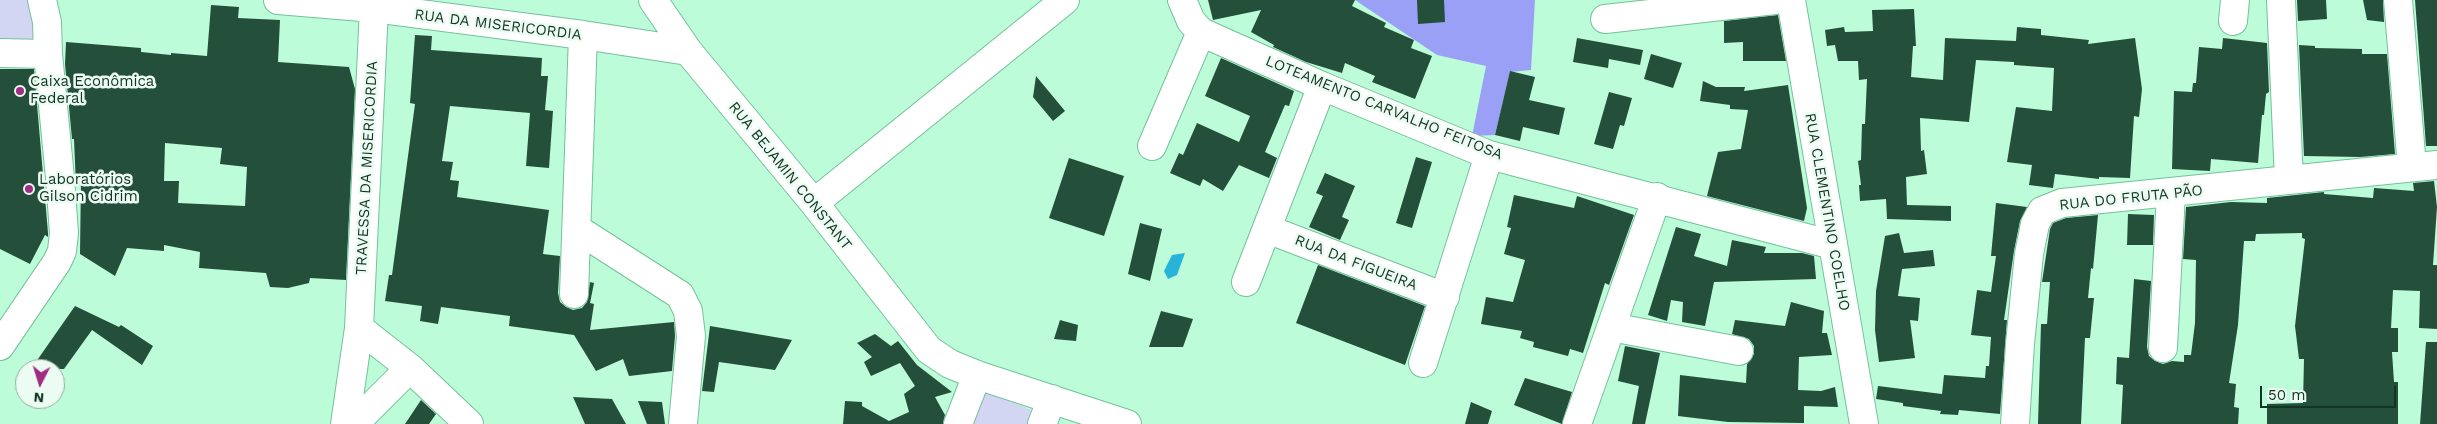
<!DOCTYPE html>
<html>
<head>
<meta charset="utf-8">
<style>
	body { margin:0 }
	#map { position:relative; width:2437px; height:424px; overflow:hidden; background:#bdfcd9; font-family:"Work Sans",sans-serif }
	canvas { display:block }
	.north { position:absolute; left:15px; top:359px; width:50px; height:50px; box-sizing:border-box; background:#edfcf3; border:1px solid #95aca0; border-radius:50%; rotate:185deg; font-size:14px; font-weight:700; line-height:20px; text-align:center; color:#123423 }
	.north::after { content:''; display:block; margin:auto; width:18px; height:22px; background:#a22b84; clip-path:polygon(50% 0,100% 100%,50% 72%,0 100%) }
	.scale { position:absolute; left:2260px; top:386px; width:136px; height:22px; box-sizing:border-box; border:2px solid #123423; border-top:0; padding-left:6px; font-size:15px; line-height:18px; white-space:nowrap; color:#123423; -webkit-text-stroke:4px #edfcf3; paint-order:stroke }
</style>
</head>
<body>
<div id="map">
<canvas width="2437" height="424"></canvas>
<div class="north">N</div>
<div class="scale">50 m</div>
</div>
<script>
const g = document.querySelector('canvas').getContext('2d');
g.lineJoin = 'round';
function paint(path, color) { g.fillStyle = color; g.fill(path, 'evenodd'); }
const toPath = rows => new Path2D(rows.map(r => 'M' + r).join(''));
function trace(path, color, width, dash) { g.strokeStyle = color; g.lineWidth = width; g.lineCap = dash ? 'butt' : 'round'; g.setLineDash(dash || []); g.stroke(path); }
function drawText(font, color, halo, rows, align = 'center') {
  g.font = font + ' "Work Sans",sans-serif'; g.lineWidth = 5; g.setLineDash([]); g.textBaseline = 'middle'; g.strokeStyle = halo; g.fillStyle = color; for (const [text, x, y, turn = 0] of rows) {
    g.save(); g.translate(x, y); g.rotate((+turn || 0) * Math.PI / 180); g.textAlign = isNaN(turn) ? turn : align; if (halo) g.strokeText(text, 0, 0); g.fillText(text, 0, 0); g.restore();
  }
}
paint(toPath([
	[0,0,39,0,42,49,0,49],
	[977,389,1037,412,1032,424,964,424]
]), '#d2d6f3');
paint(toPath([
	[1355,0,1535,0,1531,70,1510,72,1495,135,1472,136,1486,66,1437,55]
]), '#9aa0f5');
paint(toPath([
	[1185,253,1177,275,1168,279,1164,271,1172,255]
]), '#28b4d8');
paint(toPath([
	[1208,0,1355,0,1352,6,1386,23,1384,27,1414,40,1411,48,1432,56,1415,99,1372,82,1375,76,1345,63,1342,73,1306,62,1273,47,1274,45,1251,32,1261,10,1213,20],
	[1417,0,1444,0,1445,22,1418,24],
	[2297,0,2326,0,2327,19,2298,21],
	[2363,0,2383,0,2384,22,2367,20],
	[2415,0,2437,0,2437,146,2426,146],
	[211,5,239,7,238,18,280,20,278,62,349,67,355,89,346,280,310,278,309,283,288,288,270,287,266,273,199,268,200,252,164,245,164,251,127,248,115,276,80,254,81,177,76,186,74,139,72,139,65,64,66,42,141,48,141,52,171,55,171,53,207,56],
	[165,143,222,148,220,164,247,167,245,206,178,203,179,181,164,181],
	[1914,9,1916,46,1913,46,1911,77,1943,80,1945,38,2016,41,2017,27,2041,29,2041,35,2089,40,2088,44,2135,38,2142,89,2139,117,2134,116,2130,178,2099,177,2099,179,2055,174,2053,188,2029,185,2032,165,2007,162,2016,107,2052,111,2054,68,2014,65,2014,62,1976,60,1969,122,1920,118,1921,151,1924,150,1927,174,1906,177,1907,205,1951,206,1951,221,1887,219,1886,199,1860,201,1859,185,1861,185,1858,161,1861,160,1862,124,1865,124,1867,79,1859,80,1858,61,1838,61,1835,45,1827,46,1825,30,1844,27,1845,32,1873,31,1872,10],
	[1778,15,1786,61,1743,61,1743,42,1724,43,1724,21],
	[415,35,432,36,431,50,542,58,541,76,548,76,545,110,553,111,549,168,526,166,530,113,450,106,442,161,453,162,450,180,459,181,457,197,549,210,543,254,560,256,558,293,560,302,566,307,573,310,582,308,587,302,590,282,594,283,590,303,594,304,590,330,674,322,675,336,672,371,629,376,623,359,596,371,574,335,509,326,510,316,441,307,438,324,420,321,422,306,385,301,389,275,392,275,415,104,410,103],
	[1577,38,1643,50,1640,65,1609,59,1608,68,1573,62],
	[2223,38,2267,43,2269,92,2266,94,2264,115,2262,115,2258,163,2211,159,2210,171,2172,169,2174,91,2192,92,2193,83,2196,83,2199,47,2222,49],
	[2299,45,2315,46,2315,48,2362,49,2362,54,2387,54,2395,154,2360,157,2304,156],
	[1651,54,1682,63,1673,88,1644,79],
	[1221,58,1294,91,1289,106,1285,105,1265,152,1277,158,1269,178,1239,165,1223,191,1203,179,1200,186,1170,173,1179,153,1183,155,1197,123,1239,142,1250,116,1205,96],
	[0,69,34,69,48,233,48,237,45,235,30,264,0,249],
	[1510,71,1535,77,1529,100,1565,108,1559,135,1523,127,1520,141,1495,135],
	[1036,76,1065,111,1053,121,1033,97],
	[1703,81,1716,87,1745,87,1744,91,1788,85,1807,208,1804,221,1707,196,1718,152,1741,149,1748,110,1730,109,1730,105,1700,101],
	[1609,92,1632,98,1624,126,1620,125,1613,149,1594,144],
	[1416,157,1432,162,1412,228,1396,223],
	[1069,158,1124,176,1104,236,1049,218],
	[1325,173,1355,186,1342,217,1349,220,1340,240,1309,227,1323,196,1316,193],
	[2434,181,2437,207,2433,265,2437,265,2437,329,2419,328,2420,291,2393,290,2391,328,2398,328,2398,352,2392,352,2394,382,2398,382,2398,424,2267,424,2267,404,2303,403,2304,359,2299,359,2295,326,2305,239,2302,238,2302,233,2256,234,2255,241,2244,241,2238,325,2229,383,2236,384,2234,407,2239,408,2238,424,2121,424,2123,385,2116,384,2117,357,2129,358,2134,279,2151,281,2147,347,2149,356,2155,361,2163,364,2172,361,2184,362,2184,355,2191,355,2195,323,2196,260,2183,259,2186,207,2231,202,2267,203,2267,198,2324,192,2324,194,2373,198,2374,188,2414,191,2413,183],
	[1514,195,1574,208,1577,196,1634,215,1609,285,1605,283,1583,353,1570,349,1568,356,1533,347,1534,342,1520,338,1522,331,1481,324,1486,297,1513,302,1525,260,1504,254,1511,228,1507,227],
	[1996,203,2027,207,2020,221,2014,251,2004,320,2007,320,2000,414,1959,410,1958,415,1940,414,1941,411,1903,406,1903,403,1876,399,1878,386,1942,394,1944,375,1985,378,1986,366,1989,366,1991,337,1971,335,1977,290,1991,292,1996,256,1991,256],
	[2128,214,2154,215,2153,245,2127,245],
	[2098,215,2093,269,2091,268,2088,298,2094,298,2090,338,2085,338,2081,424,2038,424,2041,324,2047,324,2050,282,2042,282,2050,229,2053,223,2066,218],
	[1140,223,1162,229,1150,281,1128,274],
	[1676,227,1701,234,1694,256,1727,266,1732,240,1766,247,1764,253,1802,253,1814,256,1816,279,1714,282,1705,326,1682,322,1683,302,1671,300,1667,321,1648,315],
	[1899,233,1904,253,1933,250,1935,266,1902,269,1898,296,1920,298,1918,321,1910,320,1915,358,1879,362,1875,330,1876,291,1885,236],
	[1318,265,1425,306,1405,365,1296,323],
	[1791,302,1824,311,1822,333,1827,333,1832,355,1799,357,1798,390,1821,391,1835,387,1838,407,1804,406,1804,423,1728,422,1678,416,1680,375,1746,383,1747,364,1754,354,1754,346,1749,339,1732,334,1735,320,1785,326],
	[75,306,119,327,121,325,153,346,142,365,92,330,64,369,31,369],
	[1161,311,1193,319,1183,347,1149,347],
	[1060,320,1078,325,1076,341,1054,339],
	[710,326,792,340,775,370,719,362,714,392,702,391],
	[875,334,891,346,898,341,917,365,952,392,935,397,945,415,943,424,843,424,845,401,862,402,862,406,889,421,909,412,904,394,915,386,900,363,871,376,864,362,872,357,857,343],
	[2426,342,2437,342,2437,424,2420,424],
	[1625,346,1660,353,1645,424,1632,424,1639,386,1618,381],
	[1525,378,1572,392,1562,424,1514,405],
	[573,397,612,399,626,424,585,424],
	[421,400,436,414,429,424,405,424],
	[638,401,662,402,665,424,647,424],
	[1471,402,1492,411,1488,424,1465,424]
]), '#244f3a');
const minor = toPath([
	[278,0,374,8,583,35,688,51],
	[653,0,688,51,814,203,929,350,950,364,977,375,1127,424],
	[1182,0,1191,21,1201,32,1322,86,1489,155,1833,245],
	[1791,0,1864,424],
	[2281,0,2289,180],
	[2398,0,2412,167],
	[1605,19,1775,0],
	[2233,21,2235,0],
	[0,53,48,54],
	[1152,146,1201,32],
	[814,203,1065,0],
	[577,229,680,295,688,311,691,336,683,424],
	[1267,229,1445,297],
	[1246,282,1322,86],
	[574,294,583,35],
	[1611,327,1739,351],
	[359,328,410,368,469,424],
	[0,346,57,262,62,251,64,233,60,178,48,54,47,22,42,0],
	[2163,348,2171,193],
	[1423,363,1489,155],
	[345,424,359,328,374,8],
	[354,424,410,368],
	[958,424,977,375],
	[1042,424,1052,399],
	[1577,424,1657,197],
	[2015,424,2020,344,2029,254,2035,224,2042,211,2062,203,2437,165]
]);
trace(minor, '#73c299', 30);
trace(minor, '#fff', 28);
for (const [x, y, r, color] of [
	[20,91,5,"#a22b84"],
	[29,189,5,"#a22b84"]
]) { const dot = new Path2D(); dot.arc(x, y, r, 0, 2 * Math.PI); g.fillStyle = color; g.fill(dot); trace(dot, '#edfcf3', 2); }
drawText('15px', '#123423', '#edfcf3', [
	["RUA DA MISERICORDIA",498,25,7],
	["LOTEAMENTO CARVALHO FEITOSA",1384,108,22],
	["TRAVESSA DA MISERICORDIA",367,168,-87],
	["RUA BEJAMIN CONSTANT",790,176,51],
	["RUA DO FRUTA PÃO",2131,198,-6],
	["RUA CLEMENTINO COELHO",1827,212,80],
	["RUA DA FIGUEIRA",1356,263,21]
]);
drawText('15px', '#123423', '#edfcf3', [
	["Caixa Econômica",30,82],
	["Federal",30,99],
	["Laboratórios",39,180],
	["Gilson Cidrim",39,197]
], 'left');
</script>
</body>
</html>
